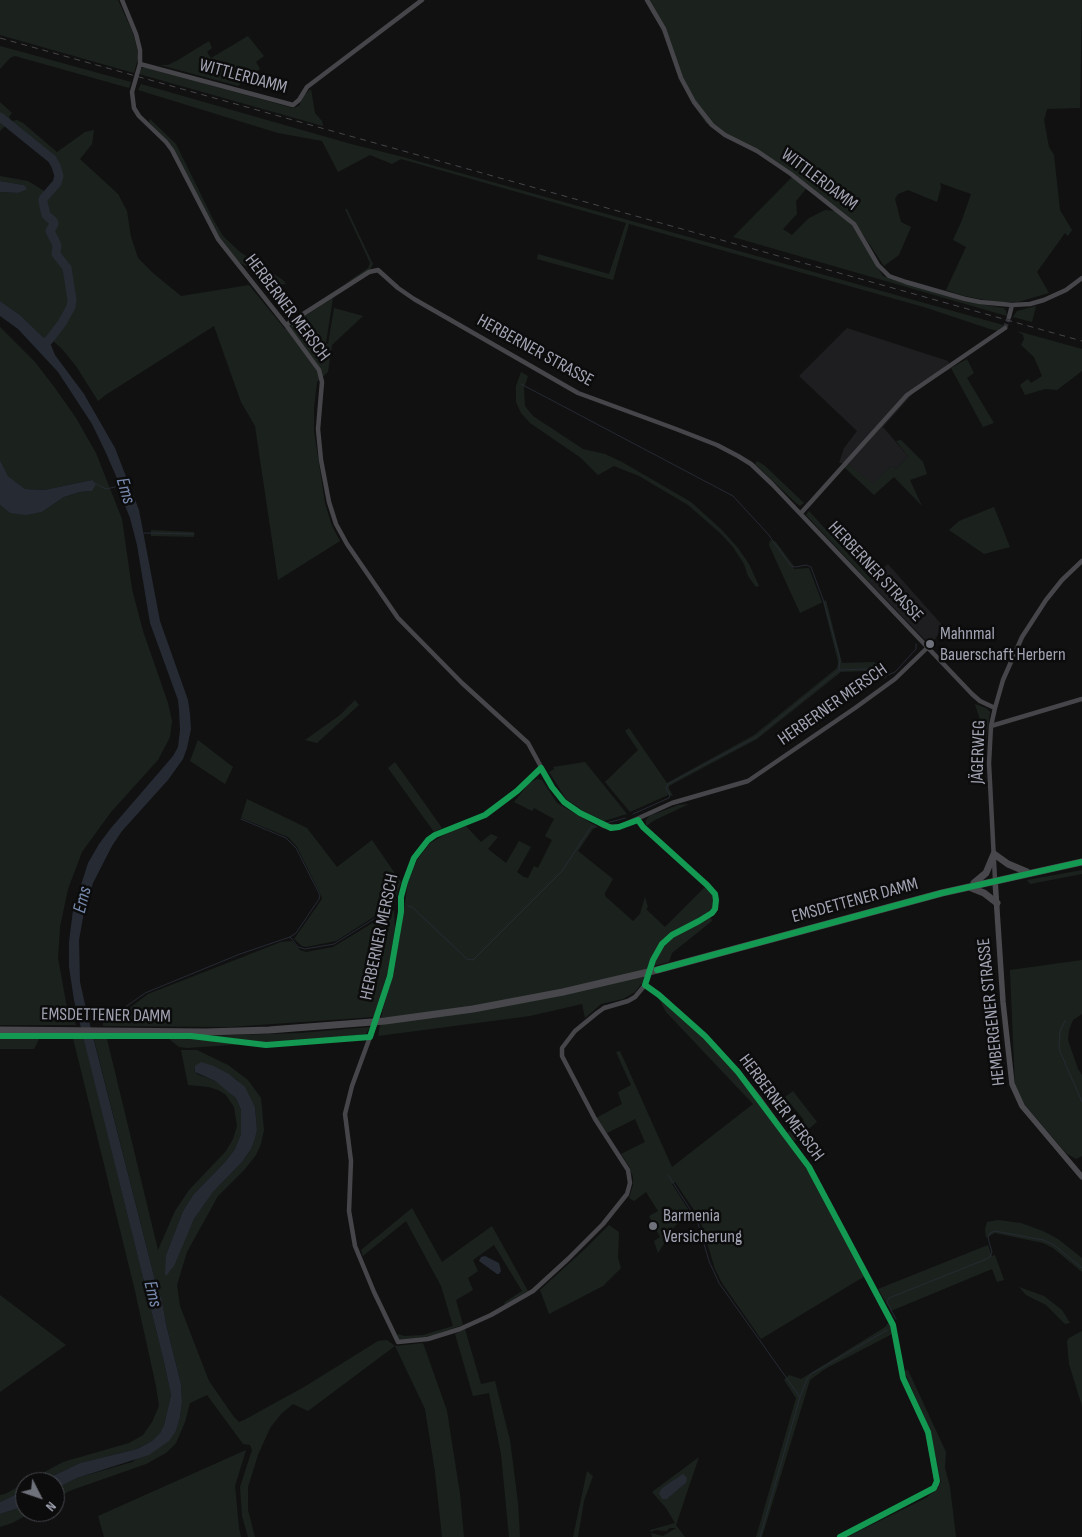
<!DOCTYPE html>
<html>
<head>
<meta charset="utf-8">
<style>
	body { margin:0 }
	#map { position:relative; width:1082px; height:1537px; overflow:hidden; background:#111112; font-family:"Sofia Sans Condensed",sans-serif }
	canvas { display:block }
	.north { position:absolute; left:15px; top:1472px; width:50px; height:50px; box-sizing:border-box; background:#0c0c0d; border:1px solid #48494f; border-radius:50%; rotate:131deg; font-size:14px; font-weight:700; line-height:20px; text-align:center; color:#a2a4b3 }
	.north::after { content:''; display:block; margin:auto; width:18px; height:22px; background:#6f717b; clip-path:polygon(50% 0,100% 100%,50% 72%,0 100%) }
</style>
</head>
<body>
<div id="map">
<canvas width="1082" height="1537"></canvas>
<div class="north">N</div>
</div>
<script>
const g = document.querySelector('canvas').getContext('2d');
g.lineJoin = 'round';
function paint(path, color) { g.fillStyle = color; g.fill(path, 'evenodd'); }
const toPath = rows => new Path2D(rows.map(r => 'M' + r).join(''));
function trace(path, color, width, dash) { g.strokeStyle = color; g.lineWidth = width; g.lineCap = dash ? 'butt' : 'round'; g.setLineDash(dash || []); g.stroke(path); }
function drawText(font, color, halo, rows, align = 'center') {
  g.font = font + ' "Sofia Sans Condensed",sans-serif'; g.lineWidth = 5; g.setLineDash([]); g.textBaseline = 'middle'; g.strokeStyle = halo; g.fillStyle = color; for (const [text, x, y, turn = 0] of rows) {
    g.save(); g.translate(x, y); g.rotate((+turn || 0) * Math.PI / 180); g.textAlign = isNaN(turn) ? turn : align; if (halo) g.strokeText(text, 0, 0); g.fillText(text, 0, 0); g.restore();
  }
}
paint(toPath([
	[847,328,948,361,951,368,917,389,883,427,908,456,896,469,891,466,873,485,847,463,839,463,844,448,857,431,799,376],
	[888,564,943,626,931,646,868,581]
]), '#1e1e20');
paint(toPath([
	[0,0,118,0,133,33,137,48,138,58,134,73,0,35],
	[645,0,1082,0,1080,108,1047,109,1044,120,1049,147,1054,155,1060,210,1072,230,1068,236,1065,233,1037,272,1049,293,1018,302,996,302,964,296,946,290,966,247,953,240,962,220,971,194,940,183,941,187,937,202,908,190,898,194,895,199,901,222,911,227,899,255,884,266,854,221,848,219,883,276,966,302,1004,308,1006,311,1007,316,733,237,792,177,755,152,725,136,706,123,690,100,676,71,668,41,652,9],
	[806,189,836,211,825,210,809,218,792,235,783,229,797,214,796,201],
	[248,36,264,56,256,62,260,69,238,86,160,65,168,65,178,60,209,41,212,48,207,52,211,58],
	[0,46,15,50,131,82,129,88,15,56,10,58,0,69],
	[144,67,293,108,299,106,304,95,311,89,315,113,322,121,323,126,139,74,141,69],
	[141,84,351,144,403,157,1003,325,1003,327,998,331,990,329,927,308,629,224,613,280,537,259,538,254,609,274,626,223,401,159,392,164,370,155,338,172,322,141,278,133,138,90],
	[0,102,12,113,9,117,12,121,17,120,23,123,57,152,85,132,94,130,92,144,80,159,118,194,127,211,131,237,138,258,153,273,181,296,249,285,285,329,333,298,326,343,328,344,334,308,363,316,332,345,328,372,317,382,314,408,314,431,325,503,332,526,340,541,278,580,255,426,241,402,214,326,107,394,98,401,76,366,62,349,50,338,45,339,20,315,0,301,0,192,18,193,24,185,0,181,0,176,28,181,49,194,59,185,62,177,55,177,56,172,49,160,5,126,0,131],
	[150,119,176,144,213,219,223,236,240,252,283,280,286,284,278,285,239,262,219,237,210,222,172,146,149,122],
	[345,209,347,209,373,264,370,270,343,285,368,268,370,263],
	[1036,306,1032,322,1013,317,1017,311],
	[0,327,35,362,55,388,76,418,96,453,122,519,132,589,143,631,168,703,172,721,170,737,158,760,111,812,82,852,68,889,60,927,58,958,67,1008,73,1017,76,1025,0,1025,0,505,10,513,42,512,64,497,80,492,92,491,92,480,44,490,25,489,8,476,0,460],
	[1017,331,1082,349,1082,371,1057,390,1045,389,1025,395,1020,385,1028,379,1031,383,1042,376,1034,357,1021,345,1024,339,1023,335],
	[967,359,974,373,967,378,994,423,983,427,951,368],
	[521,372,528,376,524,388,525,406,533,416,583,449,605,454,622,462,691,502,722,530,738,548,749,564,759,586,756,587,748,576,744,564,733,547,720,533,688,505,639,476,614,466,598,475,581,458,530,423,521,413,516,402,516,386],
	[901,440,923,462,927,474,910,480,922,506,894,477,874,495,844,467,847,463,873,484,891,466,896,469,908,456,896,441],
	[757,461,764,465,804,503,800,506,796,503,755,464],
	[994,507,1010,547,984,554,949,530,959,521],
	[809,511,871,579,868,581,806,515],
	[151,530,194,532,194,537,151,536],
	[770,540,776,542,793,565,794,569,809,568,822,602,826,600,842,663,874,662,889,672,885,679,876,672,870,671,841,672,757,739,669,786,669,788,673,796,668,795,630,812,605,782,638,750,625,731,629,728,667,783,754,735,837,668,838,662,823,602,800,613,769,545],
	[355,700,359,705,317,743,305,740,340,715],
	[975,704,986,708,990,712,986,743,983,747,980,720],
	[198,740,233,767,225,784,190,761],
	[395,762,423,801,442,828,434,832,388,768],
	[585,762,627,814,604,821,582,810,566,799,549,772,554,769,553,767],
	[537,779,542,780,557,803,598,827,593,829,578,851,613,879,605,893,605,896,633,921,640,914,645,897,648,907,646,909,665,927,705,887,712,895,714,902,713,907,709,912,712,921,672,953,669,962,649,967,646,978,635,992,623,999,601,1004,585,1018,582,1004,530,1016,378,1036,383,1008,394,971,408,883,417,860,430,843,453,830,466,826,481,842,491,834,498,837,488,849,506,863,519,841,531,847,517,872,524,877,528,878,534,866,538,868,552,840,545,836,554,819,534,808,532,811,514,802,529,783],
	[247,799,307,828,337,867,372,840,401,882,394,904,336,941,306,947,302,946,294,939,322,899,321,895,297,847,288,837,241,818],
	[689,804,655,820,646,826,646,820,649,816,678,805],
	[1082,870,1082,874,1030,884,1027,880],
	[394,910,395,929,388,971,374,1017,230,1027,103,1026,103,1023,118,1017,148,994,281,942,292,941,300,950,306,952,333,947],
	[1082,960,1082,1014,1073,1020,1069,1030,1068,1040,1078,1069,1082,1075,1082,1156,1076,1159,1066,1153,1023,1103,1015,1087,1010,970],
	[658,997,703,1036,737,1073,761,1104,809,1173,865,1276,761,1339,722,1283,715,1269,700,1219,675,1182,672,1184,690,1212,675,1226,658,1253,654,1241,660,1237,649,1216,658,1211,646,1192,634,1201,629,1198,633,1185,633,1177,629,1166,621,1154,645,1142,635,1119,607,1133,596,1118,622,1104,618,1092,631,1085,616,1052,620,1051,672,1167,753,1104,666,1012],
	[370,1027,366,1034,345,1037,187,1048,179,1047,169,1039,169,1037,300,1033],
	[0,1037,40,1037,34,1049,0,1049],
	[73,1038,84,1039,164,1362,171,1395,164,1425,160,1433,152,1441,137,1449,80,1463,40,1482,26,1482,63,1462,129,1443,143,1435,152,1422,159,1406,156,1386,135,1291],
	[94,1039,107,1039,158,1250,175,1211,189,1190,226,1151,233,1139,237,1126,234,1107,226,1095,218,1090,209,1087,188,1085,181,1050,197,1050,228,1065,248,1080,261,1098,264,1130,261,1144,256,1155,245,1169,218,1196,187,1252,177,1285,180,1306,209,1381,234,1417,239,1422,244,1420,304,1387,378,1341,387,1340,395,1346,423,1343,447,1411,460,1494,464,1537,442,1537,435,1472,425,1409,395,1346,308,1411,293,1404,281,1414,270,1428,258,1455,248,1487,248,1510,255,1537,248,1537,242,1516,240,1487,252,1450,250,1445,243,1444,207,1395,190,1403,185,1422,176,1443,166,1453,146,1464,72,1490,55,1498,55,1489,77,1478,132,1462,176,1431,180,1417,182,1402,181,1384,166,1324,162,1300,157,1288],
	[214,1066,237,1080,255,1107,257,1130,255,1139,251,1149,242,1162,213,1192,194,1219,170,1272,166,1255,183,1211,193,1195,225,1162,235,1149,241,1134,241,1110,236,1098,226,1088,215,1081,197,1074,194,1070],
	[793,1091,817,1122,794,1141,787,1133,804,1120,785,1097],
	[412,1208,442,1262,492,1226,528,1291,504,1305,505,1302,522,1291,494,1245,473,1260,478,1271,468,1278,473,1290,456,1300,463,1325,427,1337,399,1340,397,1337,398,1334,404,1336,423,1335,453,1326,441,1286,406,1221,363,1256,361,1250],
	[998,1220,1021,1223,1043,1231,1058,1239,1082,1258,1082,1272,1053,1248,1043,1243,995,1233,986,1238,985,1229,987,1222],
	[609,1225,619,1232,618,1258,621,1268,603,1286,549,1314,540,1290,586,1248],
	[988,1245,992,1256,995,1255,1004,1280,997,1282,992,1269,891,1311,878,1289],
	[1019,1287,1044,1296,1062,1310,1070,1323,1065,1324,1046,1305,1026,1295],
	[0,1295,66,1345,0,1392],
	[890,1321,893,1329,892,1334,825,1369,810,1380,762,1537,756,1537,796,1398,784,1380,789,1375,801,1379,885,1327],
	[465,1329,481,1384,495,1381,510,1440,518,1503,520,1537,509,1537,501,1454,489,1393,473,1396,455,1334],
	[1082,1331,1082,1406,1069,1364,1067,1341,1069,1338],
	[908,1370,946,1452,945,1468,950,1487,956,1537,847,1537,926,1498,938,1488,941,1482,930,1430,904,1371],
	[246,1450,235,1486,239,1528,241,1537,104,1537,98,1516],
	[699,1457,676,1525,685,1537,652,1537,651,1533,663,1536,676,1528,670,1528,666,1531,656,1530,651,1532,650,1530,675,1523,666,1508,652,1492],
	[678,1477,686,1483,667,1499,662,1499,662,1488,675,1481],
	[587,1471,593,1476,584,1501,578,1537,573,1537],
	[25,1483,25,1490,0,1502,0,1495,5,1494],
	[25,1506,25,1512,33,1512,12,1523,0,1527,0,1514]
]), '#1b221d');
paint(toPath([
	[0,181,24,185,27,189,18,193,0,192],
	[0,301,20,315,45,339,49,340,55,355,84,394,115,448,139,510,160,621,188,700,190,714,191,729,187,748,183,759,168,780,122,831,112,846,93,883,84,912,79,940,80,982,87,1013,157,1288,162,1300,166,1324,181,1384,182,1402,180,1417,176,1431,169,1441,149,1455,77,1478,55,1489,55,1482,40,1482,80,1463,137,1449,152,1441,160,1433,164,1425,171,1395,164,1362,74,1000,69,967,69,942,73,910,88,863,99,844,111,828,173,756,178,747,180,730,179,710,178,700,150,623,137,545,130,518,120,493,119,483,106,453,92,424,58,372,18,329,0,316],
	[0,460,8,476,25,489,44,490,92,480,96,484,92,491,80,492,64,497,42,512,26,515,10,513,0,505],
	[201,1062,214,1066,229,1074,245,1087,255,1107,257,1130,255,1139,251,1149,242,1162,213,1192,194,1219,174,1266,166,1276,165,1274,166,1255,183,1211,193,1195,225,1162,235,1149,241,1134,241,1110,236,1098,215,1081,195,1072,195,1066],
	[485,1256,499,1263,501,1271,499,1274,497,1274,479,1261,481,1257],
	[683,1474,687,1478,686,1483,667,1499,662,1499,659,1493,662,1488],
	[25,1490,25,1506,0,1514,0,1502]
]), '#252a33');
trace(toPath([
	[521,384,733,496,768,534,791,566,796,567,806,565,811,567,824,602,840,659,839,670],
	[96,484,106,489,119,486],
	[144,533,194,534],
	[633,814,669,798,670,795,666,788,668,784,756,737,839,670,867,669,876,670,885,676,895,672,916,649,916,644],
	[607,823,625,818],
	[408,906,412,907,467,959,473,960,562,871,591,827,595,826],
	[290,937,298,947,305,949,334,944,393,907],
	[110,1018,145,993,240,954,290,937,296,933,319,899,320,895,296,848,286,838,241,819],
	[1065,1021,1060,1031,1059,1049,1082,1102],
	[668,1175,697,1220,709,1261,719,1283,800,1397],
	[896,1319,887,1302,889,1298,984,1260,990,1257,992,1252,988,1238,990,1233,995,1231,1043,1240,1054,1245,1082,1268],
	[760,1537,800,1397,807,1379,811,1374,887,1330]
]), '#252a33', 1);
trace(toPath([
	[0,117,52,159,56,166,59,176,57,183,43,199,43,202,46,215,53,221,54,224,50,231,57,245,56,254,67,268,72,300,71,307,62,323,49,340,42,345]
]), '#252a33', 9);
trace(toPath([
	[1005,328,1009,317]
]), '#2e2e32', 4.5, [4.5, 2]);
trace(toPath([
	[122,0,136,34,140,50,140,64,132,92,134,108,139,116,166,142,172,150,218,239,286,325,319,370,322,382,318,429,321,460,329,502,336,524,347,544,398,618,462,683,528,743,552,787,564,802,580,813,604,826,619,827,672,803,748,781,855,708,895,679,927,648],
	[647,0,664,29,681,78,694,102,712,125,725,135,757,151,791,174,854,224,878,265,889,276,906,282,965,299,980,302,1012,305,1030,304,1044,300,1066,290,1082,278],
	[140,64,293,105,299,100,307,87,422,0],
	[1009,317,1012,305],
	[286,325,369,272,378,270,398,288,414,299,578,393,676,429,717,445,738,456,751,464,772,484,972,694,980,701,995,708],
	[801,513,907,395,1005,328],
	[991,726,1082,699],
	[541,768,517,791,485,815,435,835,428,840,414,858,408,873,401,897,401,912,390,976,377,1018,352,1086,345,1114,351,1161,349,1211,355,1246,374,1292,398,1342,428,1339,460,1329,491,1315,533,1291,568,1259,603,1224,627,1194,630,1183,628,1170,595,1119,562,1056,562,1048,575,1031,597,1013,604,1008,628,1001,635,997,645,985,653,960,662,944,672,935,699,921,712,913,715,909,716,900,715,894,707,885,643,827,638,820],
	[995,880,989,763,991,726,995,708,1003,680,1022,637,1046,600,1062,580,1082,561],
	[645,985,659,995,705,1036,738,1072,760,1099,809,1167,893,1325,903,1378,928,1432,937,1484,934,1488,840,1537]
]), '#46464a', 4.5);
trace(toPath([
	[995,880,1003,1002,1012,1084,1022,1106,1082,1177]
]), '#4a4a4e', 5.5);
trace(toPath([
	[974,883,986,873,994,854,1008,864,1027,872],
	[969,887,984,893,997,903],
	[0,1030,206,1032,269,1030,385,1021,473,1009,563,992,657,970,942,893,1082,862]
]), '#48484c', 7);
trace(toPath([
	[0,38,1082,341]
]), '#46464a', 1, [6, 5]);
trace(toPath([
	[657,970,942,893,1082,862],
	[0,1036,191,1036,266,1045,370,1037,390,976,401,912,401,897,405,882,414,858,428,840,435,835,485,815,517,791,541,768,552,787,564,802,580,813,611,828,619,827,638,820,643,827,707,885,715,894,716,900,715,909,712,913,699,921,672,935,662,944,653,960,645,985,659,995,705,1036,738,1072,809,1167,893,1325,903,1378,928,1432,937,1481,934,1488,840,1537]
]), '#139951', 6);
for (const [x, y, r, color] of [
	[930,644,5,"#6f717b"],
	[653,1226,5,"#6f717b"]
]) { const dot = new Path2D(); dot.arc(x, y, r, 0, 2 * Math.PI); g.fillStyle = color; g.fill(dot); trace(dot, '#0c0c0d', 2); }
drawText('18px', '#a2a4b3', '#0c0c0d', [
	["WITTLERDAMM",243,77,15],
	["WITTLERDAMM",819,180,37],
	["HERBERNER MERSCH",287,308,53],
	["HERBERNER STRASSE",535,351,29],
	["HERBERNER STRASSE",875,572,47],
	["HERBERNER MERSCH",833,705,-35],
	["JÄGERWEG",979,752,-88],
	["EMSDETTENER DAMM",855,901,-15],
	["HERBERNER MERSCH",380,937,-78],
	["HEMBERGENER STRASSE",992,1012,-96],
	["EMSDETTENER DAMM",106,1016,1],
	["HERBERNER MERSCH",781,1108,53]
]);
drawText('18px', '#a2a4b3', '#0c0c0d', [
	["Mahnmal",940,634],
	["Bauerschaft Herbern",940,655],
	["Barmenia",663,1216],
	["Versicherung",663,1237]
], 'left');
drawText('italic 19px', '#788baf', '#0c0c0d', [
	["Ems",125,491,73],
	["Ems",83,900,-76],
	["Ems",152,1294,76]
]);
</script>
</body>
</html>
